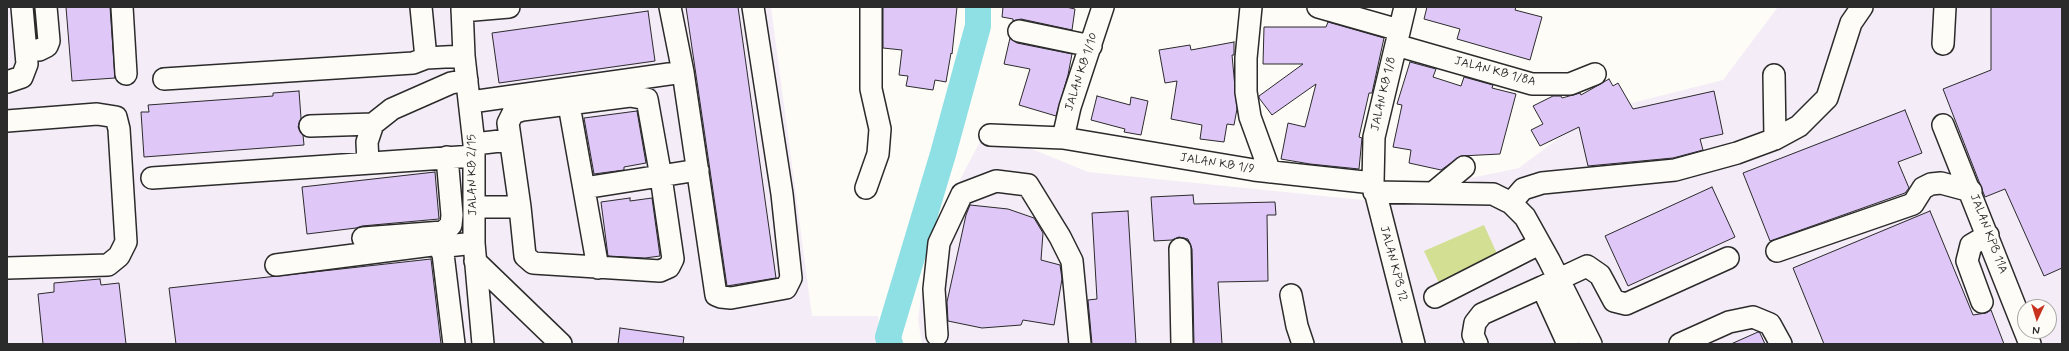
<!DOCTYPE html>
<html>
<head>
<meta charset="utf-8">
<style>
	body { margin:0 }
	#map { position:relative; width:2069px; height:351px; overflow:hidden; background:#fdfcf7; font-family:Mynerve,sans-serif }
	canvas { display:block }
	.frame { position:absolute; inset:0; border:8px solid #2b2b2b; pointer-events:none }
	.north { position:absolute; left:2017px; top:299px; width:40px; height:40px; box-sizing:border-box; background:#fdfcf7; border:1px solid #a9a8a5; border-radius:50%; rotate:184deg; font-size:11px; font-weight:700; line-height:16px; text-align:center; color:#2b2b2b }
	.north::after { content:''; display:block; margin:auto; width:14px; height:18px; background:#c8321e; clip-path:polygon(50% 0,100% 100%,50% 72%,0 100%) }
</style>
</head>
<body>
<div id="map">
<canvas width="2069" height="351"></canvas>
<div class="frame"></div>
<div class="north">N</div>
</div>
<script>
const g = document.querySelector('canvas').getContext('2d');
g.lineJoin = 'round';
function paint(path, color) { g.fillStyle = color; g.fill(path, 'evenodd'); }
const toPath = rows => new Path2D(rows.map(r => 'M' + r).join(''));
function trace(path, color, width, dash) { g.strokeStyle = color; g.lineWidth = width; g.lineCap = dash ? 'butt' : 'round'; g.setLineDash(dash || []); g.stroke(path); }
function drawText(font, color, halo, rows, align = 'center') {
  g.font = font + ' Mynerve,sans-serif'; g.lineWidth = 4; g.setLineDash([]); g.textBaseline = 'middle'; g.strokeStyle = halo; g.fillStyle = color; for (const [text, x, y, turn = 0] of rows) {
    g.save(); g.translate(x, y); g.rotate((+turn || 0) * Math.PI / 180); g.textAlign = isNaN(turn) ? turn : align; if (halo) g.strokeText(text, 0, 0); g.fillText(text, 0, 0); g.restore();
  }
}
paint(toPath([
	[7,7,771,7,812,316,878,316,880,344,7,344],
	[1778,7,2062,7,2062,344,922,344,918,319,930,237,986,130,1088,172,1363,200,1519,168,1592,113,1723,80],
	[2025,307,2049,307,2049,331,2025,331]
]), '#f4ecf7');
paint(toPath([
	[1484,225,1498,256,1439,283,1424,251]
]), '#d3df92');
trace(toPath([
	[890,344,888,337,943,154,978,26,978,7]
]), '#8ee0e5', 26);
const building = toPath([
	[66,7,110,7,115,78,72,81,66,7],
	[686,7,738,7,776,278,727,286,686,7],
	[883,7,957,7,952,54,951,53,946,82,935,80,933,90,906,86,908,76,899,75,902,50,883,48,883,7],
	[1003,7,1066,7,1075,9,1072,30,1021,19,1013,21,1013,19,1002,17,1003,7],
	[1427,7,1516,7,1515,10,1542,17,1530,60,1457,39,1460,29,1424,19,1427,7],
	[1991,7,2062,7,2062,268,2044,276,2005,189,1985,197,1943,89,1991,70,1991,7],
	[648,11,655,61,499,83,492,33,648,11],
	[1328,22,1384,38,1372,93,1369,93,1359,137,1362,138,1359,169,1310,164,1281,159,1288,123,1305,127,1316,84,1272,115,1259,98,1259,96,1303,64,1263,64,1264,27,1326,27,1328,22],
	[1010,38,1017,43,1072,54,1068,75,1056,116,1019,105,1030,69,1004,64,1010,38],
	[1234,42,1234,55,1232,55,1237,109,1234,125,1227,124,1224,142,1200,139,1202,125,1171,119,1177,81,1165,83,1159,50,1190,45,1191,50,1234,42],
	[1410,62,1436,69,1433,77,1461,86,1464,77,1493,85,1492,88,1516,94,1500,154,1461,156,1441,170,1409,163,1411,150,1393,147,1402,105,1397,104,1410,62],
	[1609,79,1613,86,1618,83,1633,109,1714,91,1723,134,1700,139,1703,150,1673,158,1588,166,1579,127,1540,146,1531,130,1543,124,1533,106,1553,96,1561,96,1562,98,1580,93,1581,95,1609,79],
	[299,91,301,118,298,127,303,135,304,145,144,157,141,112,149,112,148,105,273,96,273,93,299,91],
	[1097,96,1130,105,1131,97,1148,101,1141,135,1124,132,1125,129,1091,120,1097,96],
	[1905,110,1922,153,1898,162,1909,188,1905,193,1770,241,1743,173,1905,110],
	[637,111,646,163,624,167,624,170,594,174,584,118,637,111],
	[435,172,439,219,362,226,356,228,307,234,302,187,435,172],
	[1712,187,1735,237,1628,286,1605,236,1712,187],
	[1193,195,1194,204,1275,202,1276,215,1267,215,1268,281,1218,282,1222,344,1194,344,1192,249,1188,239,1179,237,1172,240,1154,241,1151,197,1193,195],
	[630,198,630,201,652,198,660,256,645,258,608,256,601,202,630,198],
	[970,205,1008,209,1034,218,1043,233,1041,260,1060,265,1062,279,1054,325,1023,320,1021,325,982,328,948,321,947,302,966,215,970,205],
	[1128,211,1136,344,1092,344,1088,300,1097,299,1092,213,1128,211],
	[1930,211,1973,315,1986,313,1991,310,2004,344,1824,344,1793,268,1930,211],
	[431,259,441,344,176,344,169,288,431,259],
	[100,279,101,285,119,283,126,344,43,344,38,294,54,292,54,283,100,279],
	[620,328,684,337,683,344,618,344,620,328],
	[1758,332,1760,333,1765,344,1731,344,1758,332]
]);
paint(building, '#dfc7f7');
trace(building, '#2b2b2b', 1);
const minor = toPath([
	[122,7,126,74],
	[421,7,426,58],
	[462,7,464,56,474,144,474,243,483,344],
	[670,7,683,72,716,295,721,297,731,298,786,288,791,278,782,194,753,7],
	[1251,7,1246,58,1246,92,1250,117,1270,172],
	[1318,7,1399,30],
	[1405,7,1374,137,1373,183,1414,344],
	[462,11,509,7],
	[1019,31,1091,46],
	[1943,44,1945,7],
	[1396,45,1532,84,1570,84,1595,74],
	[26,50,39,50,47,46,49,41,46,7],
	[1774,75,1775,139],
	[164,79,413,63,426,58,464,56],
	[7,82,22,77,27,64,22,7],
	[471,102,683,72],
	[569,105,598,268],
	[7,121,97,114,116,117,119,129,126,242,119,256,108,265,7,268],
	[1943,125,2030,344],
	[310,126,373,124],
	[990,135,1063,138,1254,170,1373,183],
	[1063,138,1070,107,1103,7],
	[474,144,509,140],
	[368,162,367,142,373,124,392,109,451,83,467,80],
	[152,178,474,156],
	[584,188,698,170],
	[866,188,878,154,880,129,871,89,871,7],
	[1374,192,1493,194,1511,203,1525,217,1549,260,1591,344],
	[1434,192,1464,167],
	[1511,203,1523,189,1542,183,1675,170,1737,153,1775,139,1799,126,1827,98,1851,23,1862,7],
	[474,207,520,207,525,256,533,263,660,271,669,267,673,259,661,177,647,99,630,96,522,110,513,113,508,123,520,207],
	[363,238,443,232,451,225,452,215,447,157],
	[439,247,443,254,454,344],
	[1180,249,1182,344],
	[1777,251,1913,204,1923,188,1931,184,1941,183,1971,191],
	[475,261,561,344],
	[276,265,432,245,439,247,474,243],
	[1291,295,1297,326,1303,344],
	[1435,297,1539,244],
	[1982,302,1967,261,1971,245,1988,235],
	[937,335,934,289,939,243,962,194,996,181,1028,185,1060,237,1072,261,1080,344],
	[1477,344,1473,335,1475,323,1482,314,1542,287],
	[1568,344,1542,287,1587,266,1600,275,1614,301,1626,304,1728,258],
	[1680,344,1729,322,1753,317,1770,324,1781,344]
]);
trace(minor, '#2b2b2b', 24);
trace(minor, '#fdfcf7', 21);
drawText('12px', '#2b2b2b', '#fdfcf7', [
	["JALAN KB 1/10",1082,72,-72],
	["JALAN KB 1/8A",1495,72,15],
	["JALAN KB 1/8",1384,94,-77],
	["JALAN KB 1/9",1217,164,9],
	["JALAN KB 2/15",473,175,-91],
	["JALAN KPB 11A",1988,234,69],
	["JALAN KPB 12",1393,264,75]
]);
</script>
</body>
</html>
